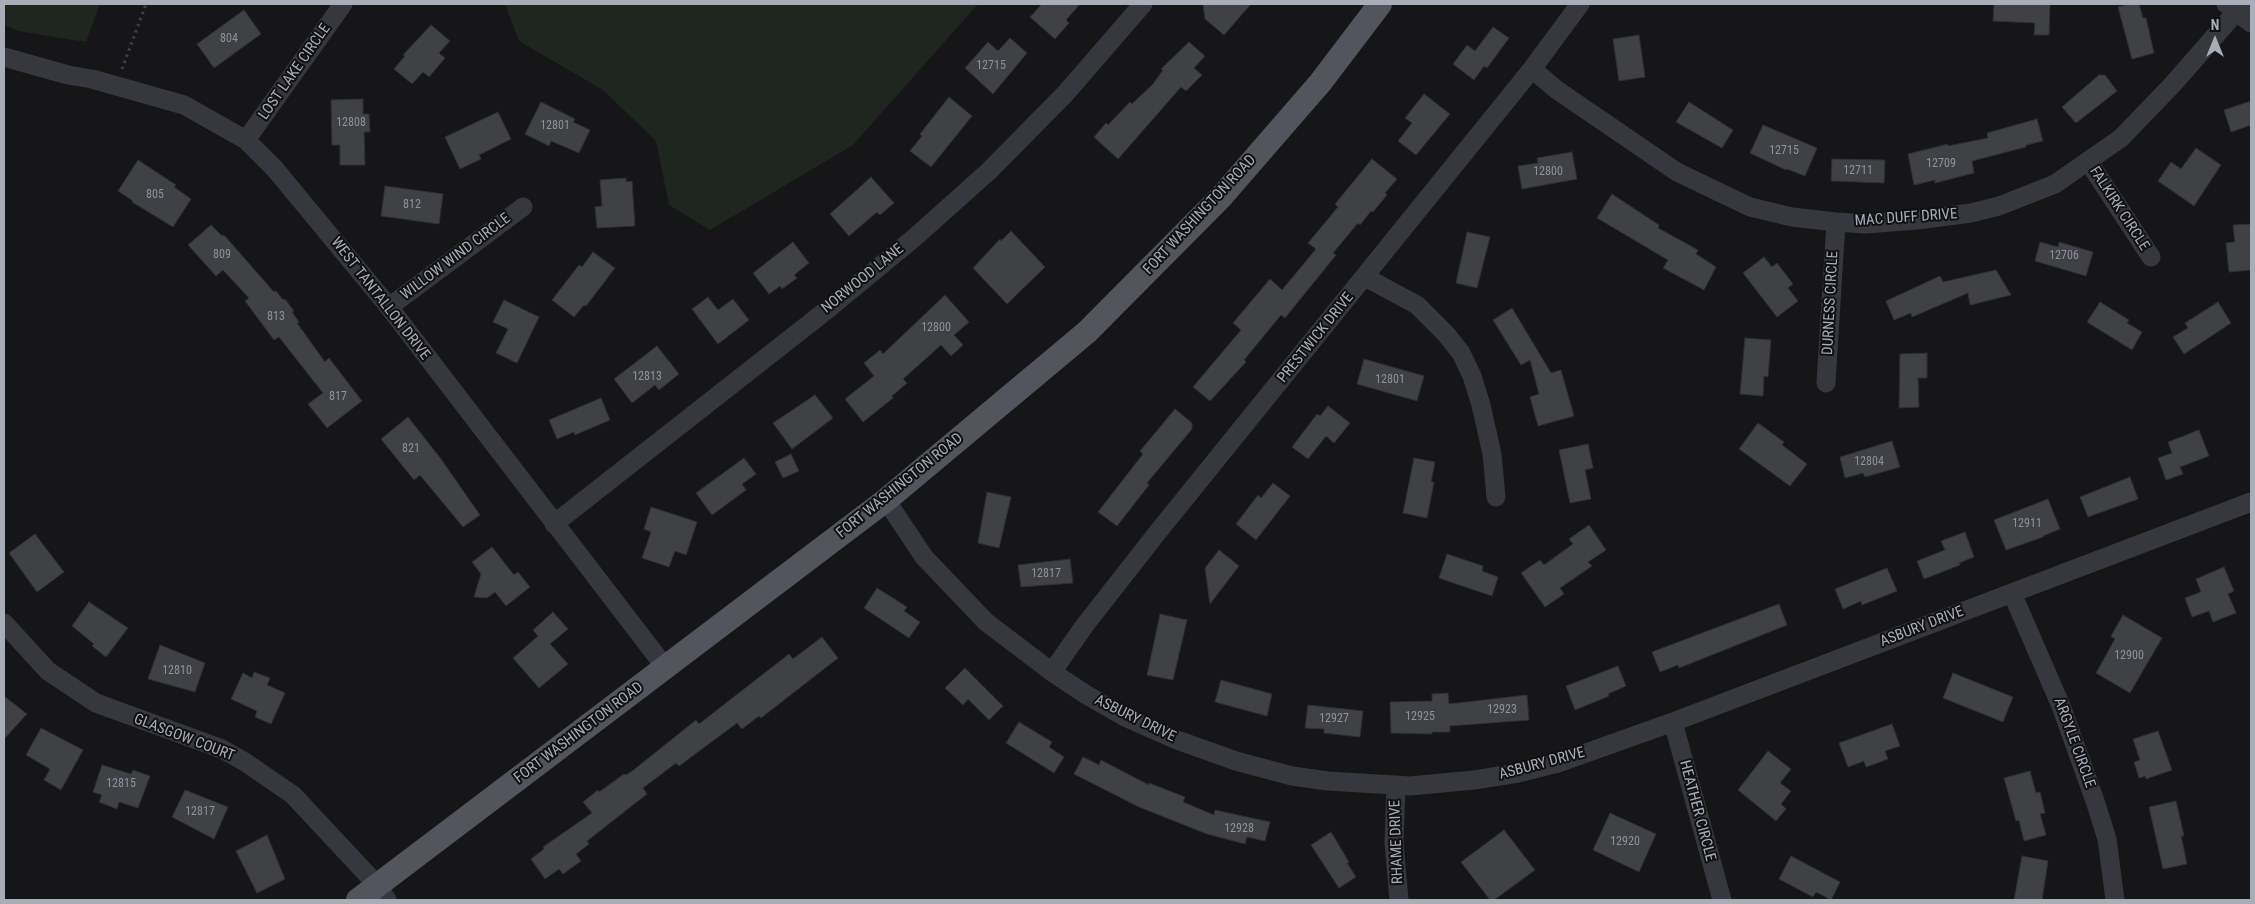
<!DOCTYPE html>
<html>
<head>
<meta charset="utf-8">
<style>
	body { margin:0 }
	#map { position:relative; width:2255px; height:904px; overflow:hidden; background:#161618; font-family:"Roboto Condensed",sans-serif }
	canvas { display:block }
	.frame { position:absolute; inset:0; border:5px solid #a8adb8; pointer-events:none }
	.north { position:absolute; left:2190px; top:15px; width:50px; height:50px; -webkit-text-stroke:4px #111113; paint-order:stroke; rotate:0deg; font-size:14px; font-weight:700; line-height:20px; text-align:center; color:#a8adb8 }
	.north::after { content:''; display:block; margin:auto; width:18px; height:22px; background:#a8adb8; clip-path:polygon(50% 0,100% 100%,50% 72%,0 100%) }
</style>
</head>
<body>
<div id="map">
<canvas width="2255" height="904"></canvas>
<div class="frame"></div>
<div class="north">N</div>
</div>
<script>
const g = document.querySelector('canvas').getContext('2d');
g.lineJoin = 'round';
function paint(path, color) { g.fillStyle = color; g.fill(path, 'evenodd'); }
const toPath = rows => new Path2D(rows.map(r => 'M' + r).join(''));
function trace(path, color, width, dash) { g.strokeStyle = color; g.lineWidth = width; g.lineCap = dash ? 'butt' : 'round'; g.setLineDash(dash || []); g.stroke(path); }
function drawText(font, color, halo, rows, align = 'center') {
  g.font = font + ' "Roboto Condensed",sans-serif'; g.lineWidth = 4; g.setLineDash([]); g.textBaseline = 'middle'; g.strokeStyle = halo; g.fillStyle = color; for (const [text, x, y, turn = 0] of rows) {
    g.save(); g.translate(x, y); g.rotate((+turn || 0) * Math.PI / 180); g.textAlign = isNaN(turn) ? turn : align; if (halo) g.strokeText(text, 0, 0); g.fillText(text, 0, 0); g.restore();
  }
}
paint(toPath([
	[4,4,100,4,86,42,18,31,4,25],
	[505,4,978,4,853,145,710,230,669,205,656,141,603,90,519,41]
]), '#1e261f');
const building = toPath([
	[1042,4,1080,4,1066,20,1069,23,1055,39,1030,17,1042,4],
	[1203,4,1251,4,1224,35,1205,19,1203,4],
	[1994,4,2050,4,2049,35,2034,35,2035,23,1993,21,1994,4],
	[2130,4,2139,4,2143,18,2146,18,2154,53,2132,59,2118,7,2130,4],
	[244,10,261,34,214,68,197,44,244,10],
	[431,25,450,41,439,53,445,58,429,77,423,72,412,84,394,69,405,56,403,55,431,25],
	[1493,27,1509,38,1487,68,1484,66,1474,80,1453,64,1467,45,1475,51,1493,27],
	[1639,35,1645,77,1619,81,1613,39,1639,35],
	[1010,38,1027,53,993,94,965,68,988,42,998,51,1010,38],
	[1189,42,1205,56,1194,68,1202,75,1186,91,1181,87,1118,159,1094,137,1106,123,1108,125,1130,102,1132,104,1153,84,1163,70,1161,69,1189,42],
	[2099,75,2105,75,2117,91,2076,123,2062,107,2099,75],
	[1424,94,1450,114,1416,155,1398,141,1412,123,1405,118,1424,94],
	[949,97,972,116,931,167,910,151,922,136,920,134,949,97],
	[363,99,363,114,369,114,370,132,364,132,365,165,340,165,340,145,332,145,331,100,363,99],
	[2251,101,2251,125,2231,132,2224,110,2251,101],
	[541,102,575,119,573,122,590,130,579,153,551,141,549,146,525,134,541,102],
	[1689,102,1733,130,1722,148,1676,122,1689,102],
	[498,112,511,139,479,155,481,159,460,169,445,137,498,112],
	[2037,119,2043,141,2026,145,2026,147,1972,161,1974,173,1935,183,1935,180,1914,185,1908,154,1948,144,1948,146,1988,138,1987,133,2037,119],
	[1763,125,1817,148,1805,176,1787,169,1786,170,1750,153,1763,125],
	[2196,148,2221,165,2194,206,2158,181,2171,162,2181,169,2196,148],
	[1572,152,1577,179,1522,189,1518,166,1538,163,1537,158,1572,152],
	[1372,159,1397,179,1385,193,1387,195,1373,212,1371,211,1360,225,1358,223,1333,253,1336,255,1285,318,1281,315,1244,360,1246,362,1210,401,1193,387,1241,330,1233,323,1270,279,1282,290,1316,249,1308,243,1338,207,1335,204,1372,159],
	[1832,159,1885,160,1884,183,1831,181,1832,159],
	[138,160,176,185,174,187,191,199,173,227,132,202,133,201,118,191,138,160],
	[871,177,894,203,880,215,877,212,849,236,830,214,871,177],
	[626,178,626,182,632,181,635,226,597,228,595,207,602,206,600,180,626,178],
	[385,186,443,194,439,224,381,216,385,186],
	[1612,194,1659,225,1658,228,1698,250,1696,254,1716,267,1704,290,1663,268,1668,260,1597,218,1612,194],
	[2251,224,2251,270,2229,272,2226,243,2235,242,2233,225,2251,224],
	[211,225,222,236,224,235,274,292,276,291,283,300,285,299,294,311,292,312,299,322,297,323,325,362,329,358,362,401,327,428,308,404,323,393,279,337,274,340,245,301,249,298,223,270,216,276,188,245,211,225],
	[1011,231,1045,267,1007,304,973,268,1000,239,1001,241,1011,231],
	[1467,232,1490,237,1477,288,1456,283,1467,232],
	[793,242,809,263,794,275,797,278,782,289,780,286,769,294,753,273,793,242],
	[2040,242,2058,247,2059,242,2093,252,2086,276,2035,261,2040,242],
	[593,252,615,268,586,306,584,305,574,317,552,300,579,265,582,267,593,252],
	[1764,257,1772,267,1777,263,1793,284,1788,288,1798,301,1777,317,1743,273,1764,257],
	[1996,270,2011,295,1970,305,1968,293,1912,317,1911,313,1894,320,1886,301,1940,276,1943,282,1996,270],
	[945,295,969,322,954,335,963,345,951,356,941,345,903,379,907,383,892,396,893,398,863,422,845,399,874,376,864,363,880,350,883,354,945,295],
	[708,297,718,310,733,299,749,320,718,344,692,309,708,297],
	[504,300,539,317,517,363,496,353,508,329,493,322,504,300],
	[2100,302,2129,320,2127,323,2142,332,2132,350,2087,322,2100,302],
	[2218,302,2231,323,2184,354,2173,337,2188,328,2185,323,2218,302],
	[1512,308,1551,373,1561,370,1574,416,1538,426,1530,397,1539,394,1530,360,1521,365,1493,320,1512,308],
	[1745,338,1771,340,1768,377,1764,376,1763,396,1740,394,1745,338],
	[657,346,679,374,659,390,655,385,632,403,614,379,657,346],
	[1927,353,1927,378,1918,378,1919,407,1899,408,1900,354,1927,353],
	[1364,359,1424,376,1417,401,1357,384,1364,359],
	[815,395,833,418,792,449,773,423,815,395],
	[601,398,610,420,575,435,574,432,557,439,549,420,601,398],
	[1328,406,1350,423,1334,443,1326,436,1308,459,1292,447,1317,414,1320,416,1328,406],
	[1175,409,1192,423,1192,429,1147,483,1149,485,1117,526,1098,512,1143,454,1140,451,1175,409],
	[408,417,441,459,480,515,463,527,420,475,414,480,381,439,408,417],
	[1758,423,1784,442,1782,445,1807,464,1790,486,1739,449,1758,423],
	[2199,430,2209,456,2180,467,2183,474,2166,480,2158,458,2172,453,2168,442,2199,430],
	[1892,441,1900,467,1865,477,1863,473,1845,478,1840,457,1892,441],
	[1588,444,1593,468,1585,470,1591,499,1570,503,1559,450,1588,444],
	[791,454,799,471,783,478,775,462,791,454],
	[744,458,756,474,742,484,746,490,712,515,696,493,744,458],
	[1414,458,1435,462,1431,482,1434,482,1427,518,1403,513,1414,458],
	[2130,477,2138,499,2088,517,2080,497,2130,477],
	[1273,483,1290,496,1256,540,1236,524,1258,495,1261,498,1273,483],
	[987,492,1011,497,999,548,978,543,987,492],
	[2048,499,2060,529,2043,536,2043,537,2006,550,1994,520,2048,499],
	[651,507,697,522,686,555,675,551,669,567,642,558,651,532,644,529,651,507],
	[1589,525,1606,550,1588,562,1592,566,1560,588,1564,594,1545,607,1521,573,1540,560,1544,565,1573,544,1569,539,1589,525],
	[1965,532,1974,557,1959,563,1960,565,1924,579,1917,561,1945,550,1941,541,1965,532],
	[35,534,64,572,37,592,9,553,35,534],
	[492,547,514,575,518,572,530,587,506,606,495,592,487,598,474,597,481,574,472,562,492,547],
	[1219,550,1239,566,1210,604,1205,568,1219,550],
	[1447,554,1483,566,1482,571,1498,577,1492,596,1439,578,1447,554],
	[1070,559,1073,583,1021,587,1018,565,1070,559],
	[2224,567,2234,591,2228,594,2236,613,2213,622,2209,611,2192,617,2185,598,2201,592,2196,579,2224,567],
	[1887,568,1897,591,1862,605,1861,601,1843,609,1835,589,1887,568],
	[877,588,907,607,904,611,920,622,909,638,864,608,877,588],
	[89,602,128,628,106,657,92,646,94,644,72,626,89,602],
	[1779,604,1787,625,1679,668,1678,665,1660,672,1652,652,1779,604],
	[553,612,568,629,550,644,568,664,539,688,513,658,538,636,533,630,553,612],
	[1160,614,1187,620,1173,680,1147,675,1160,614],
	[2123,615,2162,638,2130,693,2096,673,2115,639,2111,636,2123,615],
	[822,637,838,658,761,718,759,716,742,729,737,723,679,766,676,763,643,788,647,794,587,841,589,844,576,854,581,861,563,874,559,869,545,879,531,859,544,849,543,847,592,813,583,802,598,790,599,792,624,774,626,775,631,772,696,720,699,724,789,654,793,659,822,637],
	[160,645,205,663,195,692,148,679,160,645],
	[1618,666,1626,686,1608,694,1609,696,1575,710,1566,686,1618,666],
	[965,668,1003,706,989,720,968,699,963,705,945,688,965,668],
	[254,672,270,678,267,685,285,693,271,724,255,717,257,711,231,699,243,673,252,678,254,672],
	[1953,673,2013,697,2003,722,1943,698,1953,673],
	[1221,680,1272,694,1267,716,1215,702,1221,680],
	[1448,693,1449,704,1527,695,1529,720,1450,726,1450,732,1432,732,1432,734,1391,733,1390,702,1432,701,1432,694,1448,693],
	[4,696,27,714,4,739,4,696],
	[1308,705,1363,711,1360,737,1324,733,1324,729,1305,728,1308,705],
	[1019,722,1052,742,1049,747,1064,757,1054,773,1006,743,1019,722],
	[1892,724,1900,746,1885,751,1888,759,1866,767,1864,761,1848,767,1839,743,1892,724],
	[41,728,83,750,61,790,44,780,50,769,26,755,41,728],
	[2158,731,2172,770,2146,779,2145,776,2139,778,2134,762,2140,760,2133,739,2158,731],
	[1768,751,1791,769,1780,783,1791,791,1781,804,1786,809,1776,821,1738,790,1768,751],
	[1083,757,1099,765,1101,760,1149,785,1149,783,1185,797,1183,802,1214,815,1215,810,1270,822,1265,841,1247,837,1245,844,1207,834,1139,807,1074,774,1083,757],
	[102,765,131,774,133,770,150,776,138,808,119,802,117,809,99,802,102,795,93,792,102,765],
	[2030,771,2036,793,2040,792,2045,813,2040,814,2046,835,2024,841,2019,820,2016,821,2004,778,2030,771],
	[185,790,228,807,214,839,172,817,185,790],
	[2176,801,2184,836,2181,836,2187,864,2163,869,2149,807,2176,801],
	[1610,813,1656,834,1639,872,1593,850,1610,813],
	[1504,830,1535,870,1494,900,1490,900,1461,862,1504,830],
	[1331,832,1349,862,1347,863,1356,877,1339,888,1311,845,1331,832],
	[267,835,285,879,257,893,236,851,267,835],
	[1791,856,1840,882,1831,900,1816,892,1813,897,1779,879,1791,856],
	[2022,856,2048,861,2042,900,2014,900,2022,856]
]);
paint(building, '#404145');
trace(building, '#303034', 1);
trace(toPath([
	[122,69,146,4]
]), '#3d3f44', 3, [2.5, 4]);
trace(toPath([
	[2226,4,2251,23],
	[4,57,68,75,92,79,184,105,246,140,275,169,389,307,665,667],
	[1532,69,1557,90,1677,172,1750,207,1792,217,1836,222,1866,224,1917,220,1971,213,1999,206,2055,184,2121,138,2173,84,2243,4],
	[246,140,343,4],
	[2088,161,2151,257],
	[1365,277,1417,305,1446,334,1461,353,1472,376,1481,405,1492,454,1496,497],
	[389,307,523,207],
	[1826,383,1836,222],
	[886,500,924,557,986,622,1052,672,1085,694,1125,717,1177,740,1236,761,1292,776,1328,781,1410,786,1474,780,1518,773,1558,763,1673,722,2251,502],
	[554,524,828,309,914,238,989,171,1065,94,1143,4],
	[2012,593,2061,706,2095,801,2107,839,2115,900],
	[4,623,48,671,96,703,222,749,245,762,293,795,378,886,387,900],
	[1052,672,1085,625,1157,533,1532,69,1580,4],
	[1673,722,1722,900],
	[1396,785,1394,843,1399,900]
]), '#37383d', 19);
trace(toPath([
	[358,900,886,500,1087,332,1222,196,1320,83,1380,4]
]), '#53555c', 24);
drawText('12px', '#8e929b', null, [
	["804",229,39],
	["12715",991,66],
	["12808",351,123],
	["12801",555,126],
	["12715",1784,151],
	["12709",1941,164],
	["12711",1858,171],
	["12800",1548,172],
	["805",155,195],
	["812",412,205],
	["809",222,255],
	["12706",2064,256],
	["813",276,317],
	["12800",936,328],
	["12813",647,377],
	["12801",1390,380],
	["817",338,397],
	["821",411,449],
	["12804",1869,462],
	["12911",2027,524],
	["12817",1046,574],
	["12900",2129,656],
	["12810",177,671],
	["12923",1502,710],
	["12925",1420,717],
	["12927",1334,719],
	["12815",121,784],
	["12817",200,812],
	["12928",1239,829],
	["12920",1625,842]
]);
drawText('15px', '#a8adb8', '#111113', [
	["LOST LAKE CIRCLE",295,72,-55],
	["FALKIRK CIRCLE",2119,209,57],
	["FORT WASHINGTON ROAD",1200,215,-47],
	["MAC DUFF DRIVE",1906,218,-4],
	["WILLOW WIND CIRCLE",456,257,-37],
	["NORWOOD LANE",863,279,-39],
	["WEST TANTALLON DRIVE",380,299,52],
	["DURNESS CIRCLE",1831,303,-87],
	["PRESTWICK DRIVE",1316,338,-51],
	["FORT WASHINGTON ROAD",900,486,-39],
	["ASBURY DRIVE",1922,627,-21],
	["ASBURY DRIVE",1135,719,26],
	["FORT WASHINGTON ROAD",579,733,-37],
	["GLASGOW COURT",184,738,21],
	["ARGYLE CIRCLE",2074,743,70],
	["ASBURY DRIVE",1542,764,-15],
	["HEATHER CIRCLE",1697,811,75],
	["RHAME DRIVE",1397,842,-92]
]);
</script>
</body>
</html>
